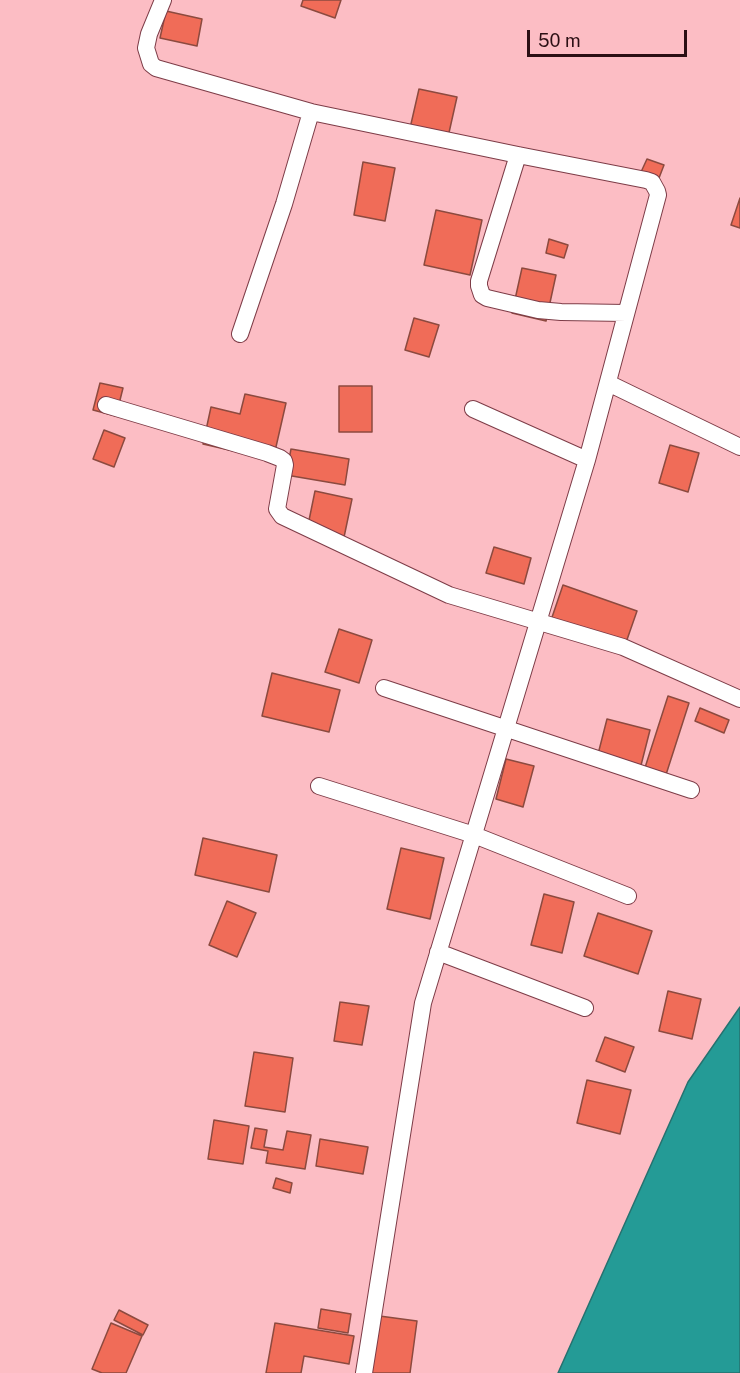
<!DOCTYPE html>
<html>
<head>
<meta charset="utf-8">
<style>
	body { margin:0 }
	#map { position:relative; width:740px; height:1373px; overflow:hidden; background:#fcbdc4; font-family:"Public Sans",sans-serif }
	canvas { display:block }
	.scale { position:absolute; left:527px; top:30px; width:160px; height:27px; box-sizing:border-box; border:3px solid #2b0f14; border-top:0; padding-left:8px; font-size:18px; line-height:21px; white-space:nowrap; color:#2b0f14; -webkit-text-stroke:4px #fcbdc4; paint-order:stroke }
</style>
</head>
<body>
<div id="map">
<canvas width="740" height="1373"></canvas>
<div class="scale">50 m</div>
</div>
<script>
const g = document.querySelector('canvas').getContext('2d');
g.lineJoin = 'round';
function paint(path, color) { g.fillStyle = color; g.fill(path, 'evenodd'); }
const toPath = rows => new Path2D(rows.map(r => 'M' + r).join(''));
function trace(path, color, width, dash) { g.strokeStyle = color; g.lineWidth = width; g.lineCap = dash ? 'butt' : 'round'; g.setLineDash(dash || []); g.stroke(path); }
const water = toPath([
	[740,1007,740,1373,558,1373,688,1082,740,1007]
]);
paint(water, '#249b96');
trace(water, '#26716f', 1.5);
const building = toPath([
	[303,0,341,0,335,18,301,6,303,0],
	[166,11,202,19,197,46,160,38,166,11],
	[419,89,457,97,446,146,408,137,419,89],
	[647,159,664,165,659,178,641,172,647,159],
	[363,162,395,168,385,221,354,215,363,162],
	[740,198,740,228,731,225,740,198],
	[436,210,482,220,470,275,424,265,436,210],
	[549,239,568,245,564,258,546,253,549,239],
	[522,268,556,275,546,321,512,313,522,268],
	[414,318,439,325,429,357,405,350,414,318],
	[100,383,123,388,116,416,93,410,100,383],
	[339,386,372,386,372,432,339,432,339,386],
	[245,394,286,403,273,460,203,444,211,407,240,414,245,394],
	[104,430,125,438,114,467,93,459,104,430],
	[670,445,699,453,688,492,659,483,670,445],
	[291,449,349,459,345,485,286,475,291,449],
	[315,491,352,499,343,542,306,535,315,491],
	[494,547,531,558,524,584,486,573,494,547],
	[563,585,637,611,622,654,548,629,563,585],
	[339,629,372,640,359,683,325,672,339,629],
	[272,673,340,690,329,732,262,716,272,673],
	[668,696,689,703,663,784,642,777,668,696],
	[700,708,729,720,724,733,695,721,700,708],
	[607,719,650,730,638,777,595,766,607,719],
	[506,759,534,766,523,807,496,799,506,759],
	[203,838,277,855,269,892,195,875,203,838],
	[401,848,444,858,430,919,387,909,401,848],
	[544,894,574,902,562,953,531,945,544,894],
	[227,901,256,913,237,957,209,945,227,901],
	[598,913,652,931,638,974,584,956,598,913],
	[668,991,701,999,692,1039,659,1031,668,991],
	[340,1002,369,1006,362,1045,334,1041,340,1002],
	[605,1037,634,1047,625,1072,596,1061,605,1037],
	[254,1052,293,1058,285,1112,245,1106,254,1052],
	[587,1080,631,1090,620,1134,577,1123,587,1080],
	[214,1120,249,1126,243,1164,208,1159,214,1120],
	[255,1128,267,1130,264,1147,283,1150,287,1131,311,1135,305,1169,266,1163,268,1151,251,1148,255,1128],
	[320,1139,368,1147,363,1174,316,1166,320,1139],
	[276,1178,292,1183,290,1193,273,1188,276,1178],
	[321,1309,351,1314,348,1333,318,1328,321,1309],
	[119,1310,148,1325,143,1335,114,1320,119,1310],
	[372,1315,417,1321,410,1373,363,1373,372,1315],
	[111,1323,142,1336,126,1373,102,1373,92,1369,111,1323],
	[275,1323,354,1336,349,1364,304,1356,301,1373,266,1373,275,1323]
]);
paint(building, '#f06c58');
trace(building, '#8c4a3f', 1.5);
const minor = toPath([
	[163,0,149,34,146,48,151,64,156,68,311,112,518,155,646,180,652,182,657,191,658,195,587,460,423,1003,364,1373],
	[518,155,479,281,479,286,482,295,487,298,538,310,561,312,626,313],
	[240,334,284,204,311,112],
	[608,383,740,447],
	[106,405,267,453,280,458,284,461,285,465,277,509,282,516,449,595,623,647,740,699],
	[473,409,587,460],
	[384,688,691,790],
	[319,786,474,835,628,896],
	[438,952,585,1008]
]);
trace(minor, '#7d3c47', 18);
trace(minor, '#fff', 16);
</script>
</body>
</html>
